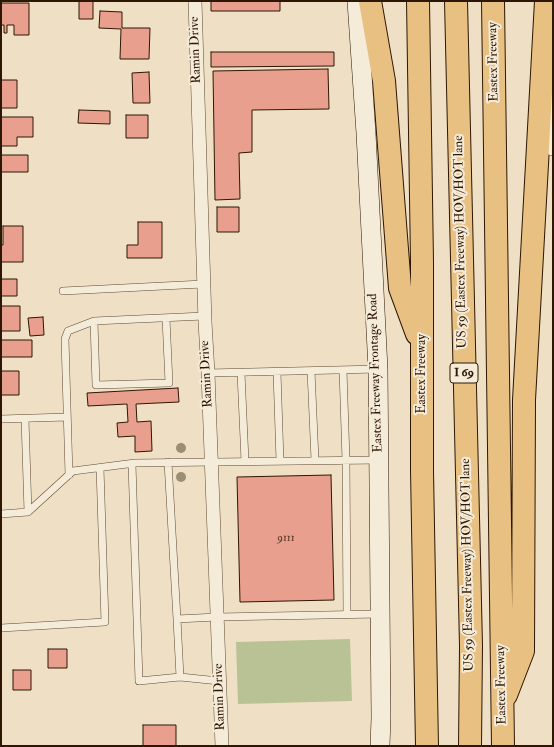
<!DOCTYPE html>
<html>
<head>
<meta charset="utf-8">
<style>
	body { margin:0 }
	#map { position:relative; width:554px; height:747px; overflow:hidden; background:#efe0c5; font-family:"IM FELL Double Pica",serif }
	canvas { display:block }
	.frame { position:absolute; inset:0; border:2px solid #2d1603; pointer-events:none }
</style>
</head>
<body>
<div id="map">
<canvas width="554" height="747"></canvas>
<div class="frame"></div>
</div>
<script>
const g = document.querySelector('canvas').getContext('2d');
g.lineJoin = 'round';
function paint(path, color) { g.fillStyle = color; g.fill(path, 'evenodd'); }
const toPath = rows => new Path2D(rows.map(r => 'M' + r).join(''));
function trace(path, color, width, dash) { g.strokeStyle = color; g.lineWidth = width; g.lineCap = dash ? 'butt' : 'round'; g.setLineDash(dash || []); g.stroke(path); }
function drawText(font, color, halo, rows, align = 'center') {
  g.font = font + ' "IM FELL Double Pica",serif'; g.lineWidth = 4; g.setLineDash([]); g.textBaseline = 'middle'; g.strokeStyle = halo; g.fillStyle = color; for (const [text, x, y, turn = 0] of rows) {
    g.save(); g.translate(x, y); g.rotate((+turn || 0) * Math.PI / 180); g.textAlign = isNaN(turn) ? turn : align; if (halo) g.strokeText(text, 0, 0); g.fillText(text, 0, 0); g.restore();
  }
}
paint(toPath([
	[350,639,352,701,238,704,236,642]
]), '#b9c295');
const building = toPath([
	[79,1,93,1,93,19,79,19,79,1],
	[211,1,280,1,280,11,211,11,211,1],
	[1,3,29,3,29,35,14,35,14,25,7,25,7,33,4,33,4,25,1,25,1,3],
	[100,11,122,12,122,28,150,28,149,59,120,59,121,29,99,28,100,11],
	[211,52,334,52,334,66,211,67,211,52],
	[328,69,329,109,252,110,252,152,239,153,240,199,215,200,213,71,328,69],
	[149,72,150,103,133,103,132,73,149,72],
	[1,80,17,80,17,108,1,108,1,80],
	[79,110,110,111,110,124,78,123,79,110],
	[126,115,148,115,148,138,126,138,126,115],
	[1,117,33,117,33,137,17,137,17,146,1,146,1,117],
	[1,155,28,155,28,172,1,172,1,155],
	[217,207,239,207,239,232,217,232,217,207],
	[138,222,162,222,162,258,127,258,127,245,138,245,138,222],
	[3,226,23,226,23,262,1,262,1,245,3,245,3,226],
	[1,279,17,279,17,296,1,296,1,279],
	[1,306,20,306,20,331,1,331,1,306],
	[43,317,44,335,30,336,28,318,43,317],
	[1,340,32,340,32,357,1,357,1,340],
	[1,371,19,371,19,395,1,395,1,371],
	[178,388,179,402,136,404,137,422,151,421,152,451,135,452,135,436,118,437,117,423,128,422,127,404,88,406,87,393,178,388],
	[331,475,334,600,240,602,237,477,331,475],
	[48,649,67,649,67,668,48,668,48,649],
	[13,670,31,670,31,690,13,690,13,670],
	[143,725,176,725,176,746,143,746,143,725]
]);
paint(building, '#e89f8e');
trace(building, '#2d1603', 1);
const service = toPath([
	[63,291,203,284],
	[94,321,96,385,169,383,166,318],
	[343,370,346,460,347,615],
	[311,371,315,460],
	[277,372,280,461],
	[208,373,378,369],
	[241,373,245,461],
	[1,419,67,417],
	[25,419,28,512],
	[168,462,177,619,217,617,379,614],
	[132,464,139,681,180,677],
	[69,475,65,339,68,331,94,321,204,316],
	[1,514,28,512,73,471,135,463,378,460],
	[177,619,180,677,219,681],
	[1,628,105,622,100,468]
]);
const minor = toPath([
	[195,1,205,322,208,373,222,746]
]);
const secondary = toPath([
	[357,1,366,133,378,369,381,718,380,746],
	[551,77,553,146]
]);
const motorway = toPath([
	[370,1,384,81,400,288,417,334],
	[418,1,422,262,422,471,427,746],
	[456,1,471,646,470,746],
	[493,1,503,746],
	[506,695,523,651,524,400,546,1]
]);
trace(service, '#5e4834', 8);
trace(minor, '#5e4834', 14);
trace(secondary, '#2d1603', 20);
trace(motorway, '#2d1603', 24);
trace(service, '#f5ebd9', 7);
trace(minor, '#f5ebd9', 13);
trace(secondary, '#f5ebd9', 19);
trace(motorway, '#e8c082', 22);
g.fillStyle = '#9b8e72';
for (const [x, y] of [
	[181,448],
	[181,477]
]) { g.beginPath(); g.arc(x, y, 5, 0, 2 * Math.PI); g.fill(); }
drawText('11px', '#5c3826', null, [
	["9111",286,539]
]);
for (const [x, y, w] of [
	[464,373,28]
]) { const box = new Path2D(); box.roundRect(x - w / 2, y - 10, w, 20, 3); g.fillStyle = '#f5ebd9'; g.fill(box); trace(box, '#2d1603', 1); }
drawText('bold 12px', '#2d1603', null, [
	["I 69",464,373]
]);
drawText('13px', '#2d1603', '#f5ebd9', [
	["Ramin Drive",196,50,-92],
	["Eastex Freeway",494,62,-91],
	["US 59 (Eastex Freeway) HOV/HOT lane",461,242,-91],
	["Eastex Freeway Frontage Road",376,373,-92],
	["Ramin Drive",207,374,-93],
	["Eastex Freeway",422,374,-90],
	["US 59 (Eastex Freeway) HOV/HOT lane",468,565,-91],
	["Eastex Freeway",502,685,-91],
	["Ramin Drive",220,697,-92]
]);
</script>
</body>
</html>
